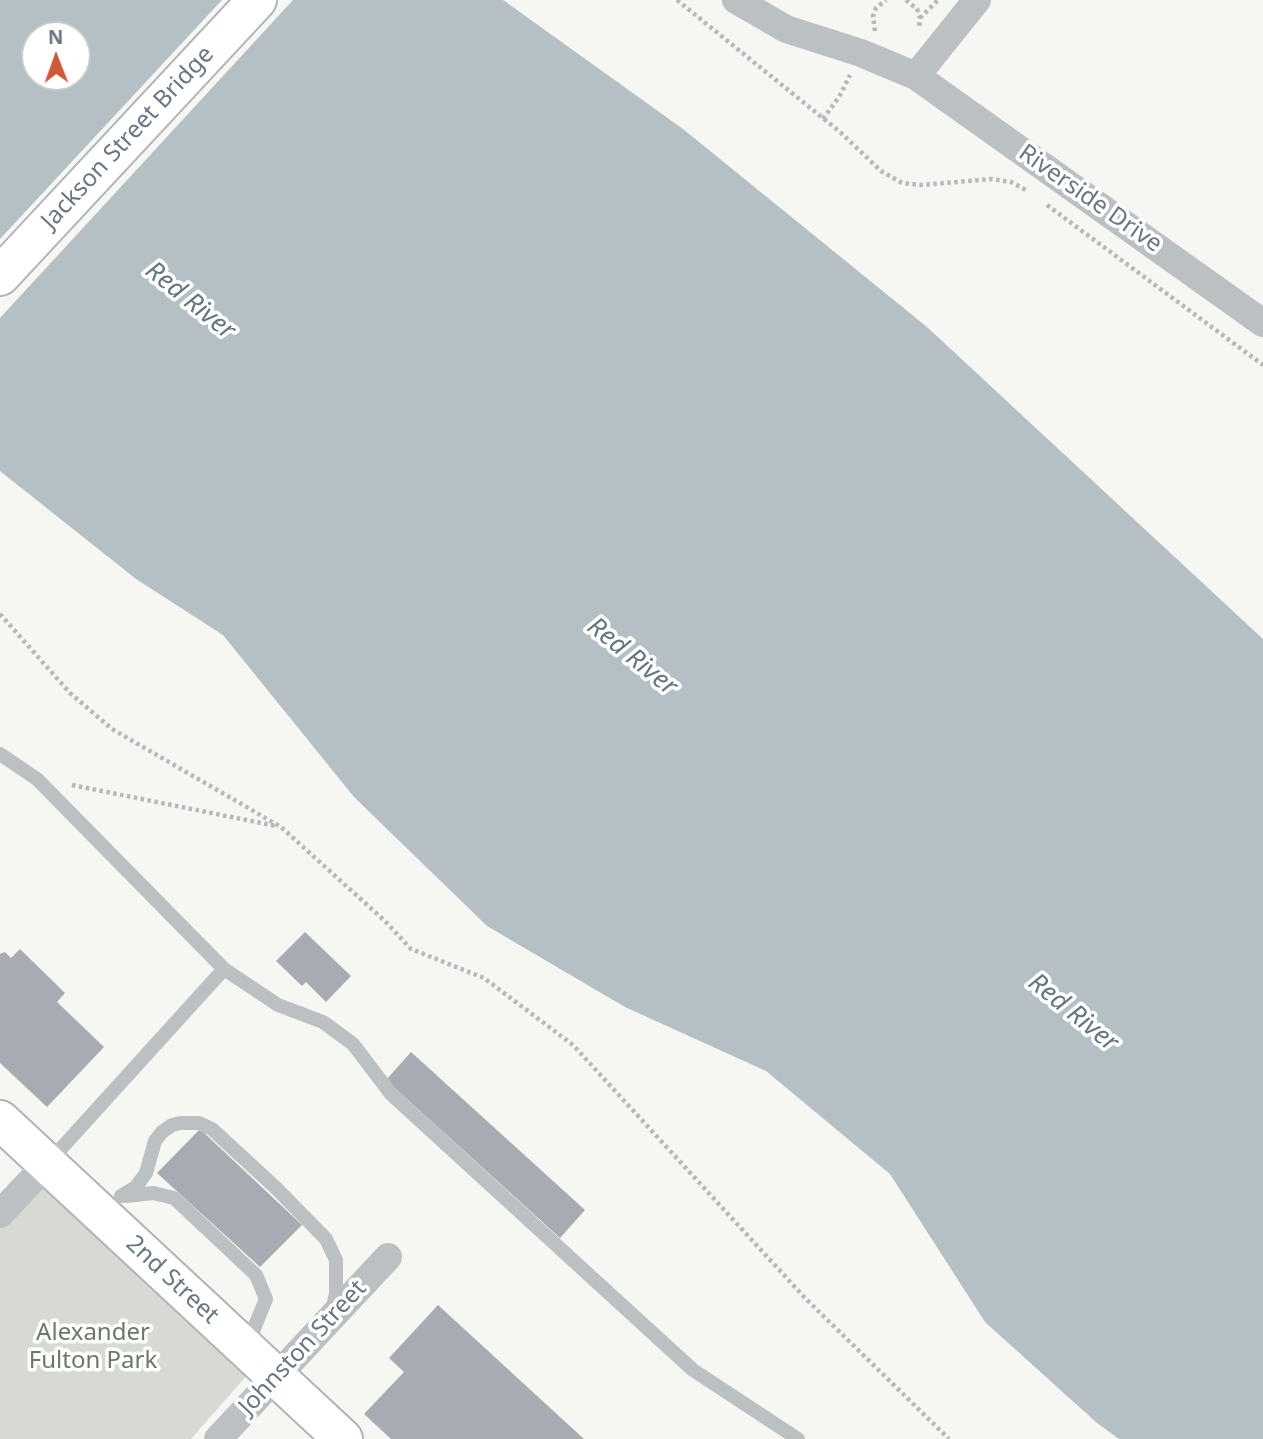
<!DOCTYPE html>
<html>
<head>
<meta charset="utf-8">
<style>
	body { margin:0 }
	#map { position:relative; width:1263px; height:1439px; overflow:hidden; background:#f6f6f3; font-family:"Noto Sans",sans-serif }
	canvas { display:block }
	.north { position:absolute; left:21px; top:21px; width:70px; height:70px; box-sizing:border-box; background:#fff; border:2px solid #c3c9cd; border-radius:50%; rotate:359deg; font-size:19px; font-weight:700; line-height:28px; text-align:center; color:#687781 }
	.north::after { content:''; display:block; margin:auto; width:24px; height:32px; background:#cf573a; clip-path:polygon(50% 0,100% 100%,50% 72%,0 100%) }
</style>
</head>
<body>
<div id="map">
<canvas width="1263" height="1439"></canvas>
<div class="north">N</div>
</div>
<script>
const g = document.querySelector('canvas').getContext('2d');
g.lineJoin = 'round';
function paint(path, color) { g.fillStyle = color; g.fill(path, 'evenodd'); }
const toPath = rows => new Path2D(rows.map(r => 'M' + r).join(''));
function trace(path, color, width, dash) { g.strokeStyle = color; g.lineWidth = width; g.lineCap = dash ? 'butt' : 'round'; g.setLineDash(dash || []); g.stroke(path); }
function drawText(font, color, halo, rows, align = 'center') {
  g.font = font + ' "Noto Sans",sans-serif'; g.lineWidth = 7; g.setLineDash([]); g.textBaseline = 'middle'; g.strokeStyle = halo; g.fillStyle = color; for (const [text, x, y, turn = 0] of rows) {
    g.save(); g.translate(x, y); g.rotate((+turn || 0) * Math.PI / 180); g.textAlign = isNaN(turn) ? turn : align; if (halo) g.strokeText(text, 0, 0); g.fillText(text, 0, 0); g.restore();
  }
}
paint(toPath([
	[47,1169,255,1366,191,1439,0,1439,0,1223]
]), '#d6dad3');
paint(toPath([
	[0,0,503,0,683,129,927,327,1263,639,1263,1439,1119,1439,1097,1423,985,1322,890,1174,766,1071,625,1007,487,926,354,797,223,635,136,579,0,471],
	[35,35,77,35,77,77,35,77]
]), '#b4c0c3');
paint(toPath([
	[222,0,293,0,0,318,0,239]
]), '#f6f6f3');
paint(toPath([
	[305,932,351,976,326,1002,306,982,302,986,276,961],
	[20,949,65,993,57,1002,104,1047,47,1107,0,1063,0,954,5,952,11,958],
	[411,1052,585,1210,560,1238,386,1080],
	[200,1129,302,1225,260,1267,157,1173],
	[438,1305,584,1439,391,1439,364,1414,404,1372,389,1358]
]), '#a6acb2');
const secondary = toPath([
	[0,276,257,0],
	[0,1120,343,1439]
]);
trace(secondary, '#aeb4b8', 42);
trace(toPath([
	[677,0,840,132,881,171,902,183,921,185,992,179,1011,182,1026,190],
	[906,0,917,9,920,18,919,28],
	[920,18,938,0],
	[875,31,873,16,876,8,886,0],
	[823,119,839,97,850,75],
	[1047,205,1263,365],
	[0,614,70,693,112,729,281,827,385,921,411,949,484,978,573,1045,805,1298,949,1439],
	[72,785,276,826]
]), '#b6b9bc', 4.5, [3.5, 3.5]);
trace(toPath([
	[0,754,37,779,224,969,278,1005,323,1022,353,1044,391,1094,693,1370,798,1439],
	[48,1163,224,969],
	[121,1196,136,1187,146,1173,155,1141,162,1132,172,1125,180,1123,199,1123,212,1129,277,1189,326,1239,336,1260,336,1293,332,1311],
	[126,1196,153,1193,174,1198,256,1275,266,1299,253,1331,256,1347]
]), '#bbc0c3', 14);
trace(toPath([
	[736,0,786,29,861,53,916,76,1263,323],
	[916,76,977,0],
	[0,1214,47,1164],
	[218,1439,388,1257]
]), '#bbc0c3', 28);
trace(secondary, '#fff', 38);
drawText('24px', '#687781', '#fff', [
	["Jackson Street Bridge",128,138,-47],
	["Riverside Drive",1090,199,35],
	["2nd Street",172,1280,43],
	["Johnston Street",303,1348,-47]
]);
drawText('24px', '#6b7966', '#fff', [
	["Alexander",93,1333],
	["Fulton Park",93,1361]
]);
drawText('italic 26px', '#64777d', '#fff', [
	["Red River",190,301,39],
	["Red River",632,657,39],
	["Red River",1073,1013,39]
]);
</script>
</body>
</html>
